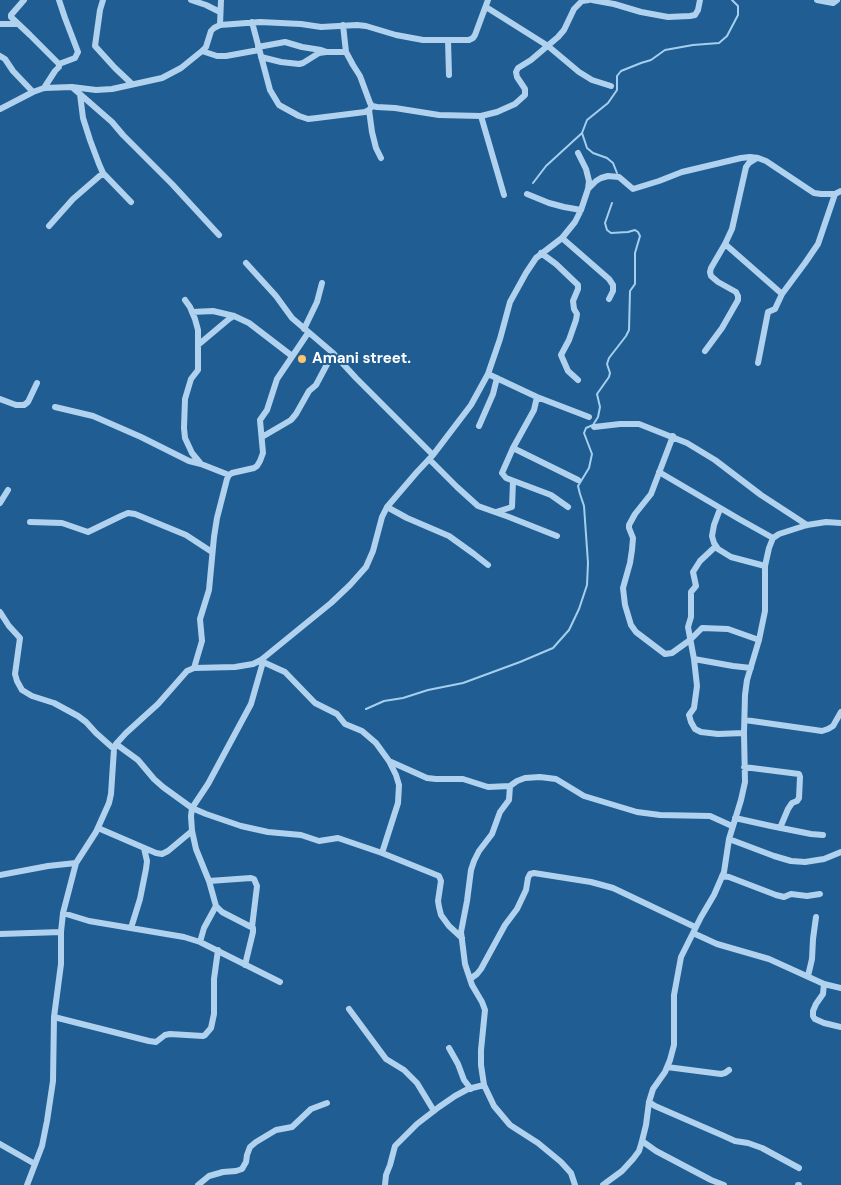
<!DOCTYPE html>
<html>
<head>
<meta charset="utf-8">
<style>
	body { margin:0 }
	canvas { display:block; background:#1f5d92 }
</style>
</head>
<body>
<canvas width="841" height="1185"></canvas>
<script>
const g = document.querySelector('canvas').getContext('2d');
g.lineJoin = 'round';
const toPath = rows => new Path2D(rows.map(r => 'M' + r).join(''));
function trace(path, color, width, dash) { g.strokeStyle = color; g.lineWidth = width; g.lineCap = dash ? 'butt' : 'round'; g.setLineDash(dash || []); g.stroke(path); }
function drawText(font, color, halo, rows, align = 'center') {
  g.font = font + ' "DM Sans",sans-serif'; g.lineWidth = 4; g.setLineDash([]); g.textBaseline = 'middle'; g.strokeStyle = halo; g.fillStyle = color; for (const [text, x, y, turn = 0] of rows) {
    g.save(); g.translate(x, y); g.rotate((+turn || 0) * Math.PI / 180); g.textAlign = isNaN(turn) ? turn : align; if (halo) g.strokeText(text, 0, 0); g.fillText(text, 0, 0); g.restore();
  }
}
trace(toPath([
	[582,133,587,148,593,153,607,158,613,163,617,173],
	[533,183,546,166,582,133,587,120,608,103,617,90,617,76,621,71,641,63,651,60,665,50,693,45,719,43,727,36,738,15,738,6,732,0],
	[366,709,384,701,403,698,428,690,463,683,520,662,553,648,569,630,579,609,587,585,588,563,584,506,580,494,578,486,589,468,592,454,584,433,586,428,593,425,598,417,600,407,597,394,609,377,610,373,607,364,609,358,626,336,629,330,630,291,635,284,635,253,640,236,638,232,635,230,628,232,611,233,607,230,605,223,612,203]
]), '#a4cfef', 2);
trace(toPath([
	[24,0,11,15,11,17,30,35,59,64],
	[103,0,100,10,95,46,115,68,132,84],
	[191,0,206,5,220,12],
	[592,0,614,4,641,12,668,17,690,16,695,15,698,10,700,0],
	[817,0,833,3,837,0],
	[486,7,548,46,579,72,592,80,611,86],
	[252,22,270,90,279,105,299,116,308,119,317,118,365,112,369,110,372,106],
	[0,24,17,24],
	[220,25,221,0],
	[343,25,346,52,353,65,360,76,370,103,372,106,377,107,395,108,439,115,481,116,497,112,515,104,525,95,525,89,517,77,516,72,518,68,531,60,558,37,564,30,574,9,582,1,589,0],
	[448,40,449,75],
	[258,47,285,42,302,47,321,50,327,52,346,52],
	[202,51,217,56,226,56,259,50],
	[0,56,5,59,13,71,33,92],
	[261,57,281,62,299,64,303,63,319,53,326,52],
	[44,88,55,71,59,67,59,64,75,58,78,52,65,18,59,0],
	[73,88,112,122,123,135,172,184,219,235],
	[80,94,83,118,90,140,99,164,103,173,131,202],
	[0,109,33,92,44,88,72,87,96,90,112,89,162,78,181,68,202,51,206,47,211,31,214,28,220,25,260,22,301,24,321,27,357,25,366,26,396,35,423,40,469,40,473,38,475,35,488,0],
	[369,110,372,132,376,148,381,158],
	[481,116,504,195],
	[578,153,586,169,589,181,588,189],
	[527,194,549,203,564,207,581,210],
	[49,226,73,199,103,173],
	[562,238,609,279,613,285,613,291,609,299],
	[725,244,782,294],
	[541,253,556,264,578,285,578,289,573,301,574,309,577,314,576,320,569,340,561,355,568,371,578,380],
	[246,263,276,296,292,318,333,353,356,378,433,455],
	[185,300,190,307,195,319,198,330,198,370,191,379,185,399,184,428,185,438,192,453,201,464,229,475],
	[192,312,213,311,234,316,249,323,292,356],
	[304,329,317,302,322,283],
	[198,345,229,319,234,316],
	[705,351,722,328,738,300,738,296,736,292,718,282,711,276,710,272,711,268,725,244,732,229,746,167,749,163,757,158],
	[758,363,768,312,775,309,782,294,805,263,818,244,835,194],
	[488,374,537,397,589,417],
	[537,397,534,410,513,448,502,473,506,478,551,495,568,507],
	[0,399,16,405,24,405,28,402,37,383],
	[55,407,93,416,141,437,189,461,201,464],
	[479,426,493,394,497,378],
	[594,427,620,424,639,424,687,443,715,460,761,495,807,525],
	[673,436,651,494,635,514,629,525,629,528,633,538,632,550,630,563,623,588,625,605,631,625,636,632,665,654,672,653,690,640,702,628,728,629,759,640],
	[262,437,291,420,296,414,309,391,316,385,333,353],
	[513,448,578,480],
	[429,459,457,487,478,506,509,517,557,536],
	[659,472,739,519,773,538],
	[0,503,8,490],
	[387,507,407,518,449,536,474,554,488,565],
	[720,509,714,525,712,536,714,543,718,549,731,557,765,566],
	[496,512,512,507,513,481],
	[30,522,62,523,88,532,121,516,128,513,135,514,186,535,212,552],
	[716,546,700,561,693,572,696,586,691,592,691,617,688,627,694,659,733,666,751,668],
	[0,612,9,626,20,638,15,674,17,681,22,690,32,696,54,703,78,716,86,722,96,733,114,749],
	[694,659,697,686,694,708,689,715,691,722,695,729,701,732,718,734,744,733],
	[261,660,263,662,285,672,315,703,337,714,345,724,362,731,376,743,389,761,396,775,399,785,398,803,382,853],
	[194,668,202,641,200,619,209,590,214,537,217,518,227,479,229,475,232,473,254,468,257,466,260,461,263,453,260,420,267,410,277,379,308,333],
	[745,720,822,731,828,729,833,726,841,712],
	[116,744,138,760,154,779,163,787,192,808,206,814,241,826,268,832,301,835,319,841,338,838,382,853,439,876,441,881,438,901,439,907,441,915,449,926,462,938],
	[389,761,427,778,436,779,463,779,488,787,510,786],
	[744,767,799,774,800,777,799,798,797,801,792,803,788,809,780,828],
	[735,818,771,826,811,834,823,835],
	[98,828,156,853,162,854,168,851,192,831],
	[729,839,774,856,791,861,805,862,824,859,841,852],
	[0,875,48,866,76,863],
	[722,876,729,877,776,895,784,897,791,894,807,896,820,894],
	[209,881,251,878,254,879,257,886,252,927],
	[63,913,89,921,184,937,200,942,280,982],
	[131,928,140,899,146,869,147,861,144,848],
	[693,933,717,944,769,959,824,984,841,988],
	[0,934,61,932],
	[200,942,204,928,216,906],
	[245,965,253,932,253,928,222,912,216,906,209,881,196,849,192,831,191,816,192,808,208,784,251,704,263,662],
	[808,976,812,959,813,939,816,917],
	[470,979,477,974,481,969,505,925,517,909,526,890,528,878,530,874,534,873,591,882,613,888,695,927],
	[824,984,823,994,816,1004,813,1011,813,1016,815,1019,824,1023,841,1027],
	[349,1009,386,1059,404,1070,417,1083,434,1111],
	[54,1017,149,1041,156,1042,165,1035,170,1034,203,1036,205,1035,211,1028,214,1014,214,979,218,950],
	[449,1048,458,1064,464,1080,471,1089],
	[667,1067,721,1074,725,1073,729,1070],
	[649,1102,655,1106,724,1136,735,1141,748,1143,762,1148,799,1168],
	[642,1141,656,1151,711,1180,724,1185],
	[0,1144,35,1164],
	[27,1185,42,1146,47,1121,53,1081,54,1017,61,964,61,932,63,913,76,863,96,832,109,803,111,794,114,749,116,744,126,733,158,704,187,671,194,668,235,667,253,664,261,660,331,603,350,585,366,567,373,551,382,517,387,507,417,472,433,455,471,405,488,374,500,339,510,302,526,273,536,258,562,238,575,222,581,210,588,189,596,181,601,178,608,176,619,177,633,189,659,181,682,172,741,158,750,157,758,158,766,161,814,193,821,194,835,194,841,191],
	[198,1185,209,1176,223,1172,236,1171,242,1169,246,1162,247,1155,250,1147,256,1142,276,1130,292,1127,311,1109,327,1103],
	[385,1185,386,1175,390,1165,395,1146,417,1124,439,1107,455,1096,468,1089,484,1085],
	[575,1185,571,1173,561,1162,538,1143,510,1125,494,1106,484,1085,481,1065,481,1050,485,1010,482,1002,472,985,465,964,461,932,467,901,471,870,474,861,479,851,492,834,500,812,509,800,510,786,517,781,525,778,540,777,556,779,584,796,637,812,660,815,710,816,732,826],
	[603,1185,622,1171,633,1159,639,1151,642,1141,646,1125,649,1102,653,1089,665,1072,670,1060,674,1045,674,995,681,957,701,917,714,895,724,872,729,839,741,800,745,782,744,733,745,695,747,680,759,640,765,611,765,566,769,548,773,538,779,534,807,525,826,522,841,523],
	[798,1185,799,1185]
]), '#b0d2ee', 6);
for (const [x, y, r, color] of [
	[302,359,5,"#fcc570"]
]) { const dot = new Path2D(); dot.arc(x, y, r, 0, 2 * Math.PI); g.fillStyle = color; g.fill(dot); trace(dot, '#1f5d92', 2); }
drawText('bold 15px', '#fff', '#1f5d92', [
	["Amani street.",312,359]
], 'left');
</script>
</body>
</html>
